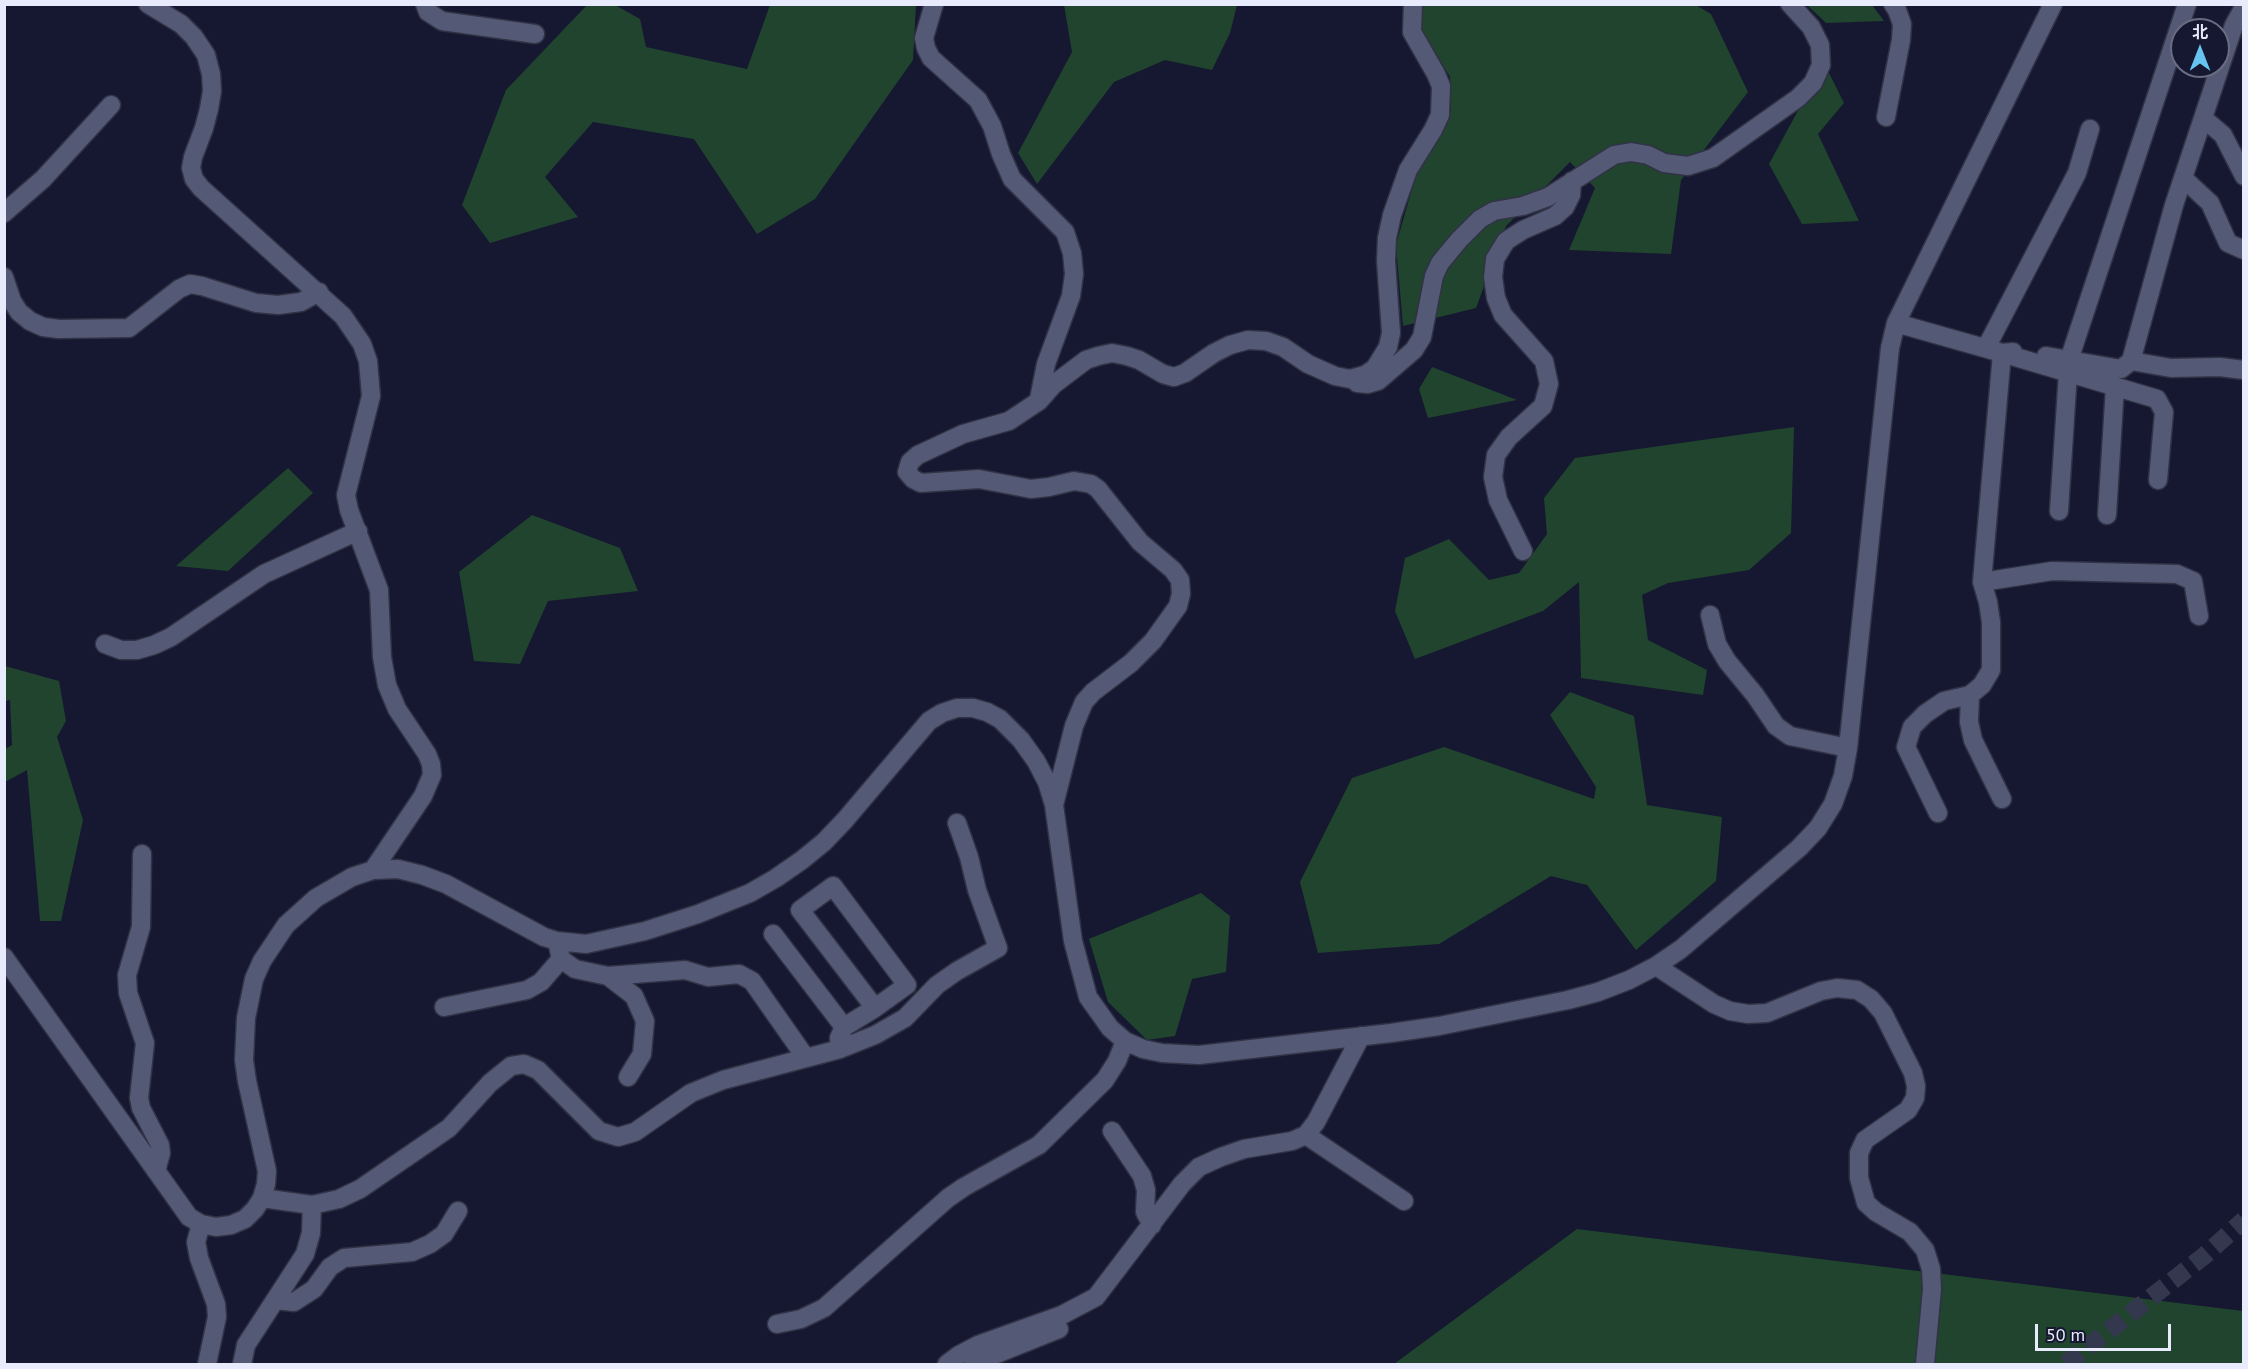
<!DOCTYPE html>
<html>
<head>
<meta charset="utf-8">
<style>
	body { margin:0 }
	#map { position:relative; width:2248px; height:1369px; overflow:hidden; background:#151830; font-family:"PT Sans","Noto Sans SC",sans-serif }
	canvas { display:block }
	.frame { position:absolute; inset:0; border:6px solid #e7ebfc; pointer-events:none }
	.north { position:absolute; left:2170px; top:18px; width:60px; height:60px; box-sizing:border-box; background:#151830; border:2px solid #696c82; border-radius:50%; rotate:0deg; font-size:16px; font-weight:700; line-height:24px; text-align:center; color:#e7ebfc }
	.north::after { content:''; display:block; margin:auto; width:21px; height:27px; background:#67c4f0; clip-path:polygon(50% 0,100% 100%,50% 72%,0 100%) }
	.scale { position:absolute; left:2035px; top:1324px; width:136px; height:27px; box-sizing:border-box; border:3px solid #e7ebfc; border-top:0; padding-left:8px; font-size:18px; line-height:21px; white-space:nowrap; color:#e7ebfc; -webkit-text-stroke:4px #151830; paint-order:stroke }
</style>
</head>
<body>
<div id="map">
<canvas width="2248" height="1369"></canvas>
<div class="frame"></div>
<div class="north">北</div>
<div class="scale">50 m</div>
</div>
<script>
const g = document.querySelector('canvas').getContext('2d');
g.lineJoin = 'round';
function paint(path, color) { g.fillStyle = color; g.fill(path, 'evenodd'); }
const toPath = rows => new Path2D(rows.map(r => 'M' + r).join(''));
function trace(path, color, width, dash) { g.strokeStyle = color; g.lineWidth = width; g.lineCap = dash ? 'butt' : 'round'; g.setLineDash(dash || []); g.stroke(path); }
paint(toPath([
	[1694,4,1711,14,1748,92,1681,180,1671,254,1569,250,1595,188,1570,162,1506,226,1476,308,1403,326,1396,245,1416,175,1451,110,1450,77,1419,25,1421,5],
	[587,5,615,5,640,19,646,47,747,69,770,5,916,5,913,60,815,199,757,234,694,139,593,122,545,177,578,217,490,243,462,205,506,90],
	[1064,5,1237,5,1230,33,1212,70,1165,60,1114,82,1037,184,1018,153,1072,52],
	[1807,5,1872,5,1884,21,1826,23],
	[1829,73,1844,103,1818,134,1859,221,1802,224,1769,164,1801,105],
	[1432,367,1517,400,1428,418,1419,389],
	[1794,427,1791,533,1749,570,1668,583,1642,595,1648,640,1707,670,1703,695,1581,678,1579,582,1543,611,1415,659,1395,611,1405,558,1449,539,1489,580,1519,573,1547,534,1544,498,1575,458],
	[288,468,313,493,228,571,176,566],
	[532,515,620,548,638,591,548,601,520,664,474,661,459,572],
	[5,666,59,681,66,721,57,737,83,820,61,921,40,921,27,770,5,782,5,749,12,745,10,700,5,701],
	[1570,692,1634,716,1647,805,1722,817,1716,881,1636,950,1587,885,1551,876,1439,944,1318,953,1300,882,1352,778,1444,747,1594,799,1596,787,1550,715],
	[1201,893,1230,916,1226,972,1192,979,1175,1036,1147,1040,1108,1002,1089,939],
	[1577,1229,2243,1311,2243,1364,1394,1364]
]), '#21442e');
trace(toPath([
	[2066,1364,2204,1256,2244,1220]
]), '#34384f', 18, [18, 9]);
const minor = toPath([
	[148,4,181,24,194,37,206,55,211,74,212,91,209,109,204,128,193,157,191,168,194,179,201,188,343,316,362,344,368,361,371,396,346,495,349,510,379,590,382,657,387,685,397,709,427,754,431,764,432,775,423,796,373,870],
	[425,4,428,12,442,21,535,34],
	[934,4,924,38,926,48,931,58,978,100,992,126,1001,154,1012,179,1065,232,1072,253,1074,274,1071,296,1046,364,1039,399],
	[1886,117,1901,40,1902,24,1897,10,1893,4],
	[2203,118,2223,135,2244,176],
	[2183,178,2210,203,2228,243,2244,250],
	[4,213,43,179,111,105],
	[4,277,12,301,19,312,30,321,43,327,59,329,129,328,179,289,190,284,202,286,256,303,278,305,301,302,319,292],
	[1896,323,2002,353,2013,352],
	[1986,348,2077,173,2090,129],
	[2046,356,2121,369,2131,361,2174,205,2234,25,2244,7],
	[2069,360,2187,4],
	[2131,361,2171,368,2220,367,2244,370],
	[1357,383,1368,384,1378,381,1414,350,1422,337,1434,276,1440,263,1459,240,1480,219,1494,211,1523,206,1548,197,1614,155,1631,152,1648,155,1664,163,1688,166,1713,158,1798,98,1813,83,1821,65,1820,45,1811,27,1790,4],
	[2059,511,2068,372],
	[2107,515,2115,386],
	[1523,551,1498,500,1493,477,1496,455,1509,437,1543,406,1549,384,1544,361,1503,315,1496,298,1493,277,1495,259,1506,241,1523,230,1555,216,1565,207,1571,195,1572,181],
	[1982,582,2052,571,2177,574,2193,581,2199,616],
	[1710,615,1717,644,1727,661,1755,695,1776,726,1790,736,1848,748],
	[105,644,121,650,137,650,154,645,171,637,264,574,358,531],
	[1970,695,1969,722,1973,740,2002,799],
	[1054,805,1074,726,1084,702,1093,692,1131,663,1153,641,1178,606,1181,594,1180,580,1173,570,1140,542,1098,489,1091,484,1074,481,1049,487,1031,489,979,479,921,483,913,479,907,472,910,462,918,455,963,434,1009,421,1039,401,1053,385,1086,360,1098,356,1112,353,1127,356,1139,360,1163,374,1174,377,1185,373,1214,353,1230,345,1248,340,1266,341,1283,347,1308,364,1335,376,1350,379,1365,375,1375,368,1388,347,1391,333,1386,261,1387,238,1392,215,1408,170,1433,130,1440,115,1441,86,1436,74,1412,32,1413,4],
	[1938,813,1906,747,1912,727,1925,714,1944,701,1970,695,1982,685,1991,670,1991,622,1988,602,1982,582,2002,353,2157,399,2164,412,2158,480],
	[142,854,141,927,127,975,128,993,145,1043,139,1098,141,1108,160,1145,161,1153,156,1171],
	[773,934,844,1027],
	[557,941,561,959,575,969,608,976,685,970,708,977,739,974,752,981,806,1058],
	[4,957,189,1217,201,1224,216,1227,231,1225,245,1219,255,1209,262,1198,266,1184,267,1171,247,1081,244,1060,246,1018,254,979,262,961,286,925,316,898,352,877,373,870,398,869,422,875,446,884,544,937,557,941,586,944,645,931,698,914,750,893,776,878,802,860,824,842,845,820,929,721,942,713,957,708,973,708,987,712,1000,719,1021,740,1036,761,1047,782,1054,805,1073,941,1088,997,1110,1028,1125,1041,1143,1049,1162,1053,1199,1055,1391,1033,1439,1026,1568,1000,1598,992,1629,980,1656,966,1681,949,1799,848,1818,828,1833,804,1843,776,1848,748,1890,348,1896,323,2053,4],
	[1656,966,1714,1004,1730,1011,1748,1014,1767,1013,1821,991,1837,988,1857,990,1871,999,1883,1013,1913,1073,1916,1086,1915,1098,1908,1110,1865,1140,1859,1153,1859,1178,1866,1203,1876,1212,1910,1232,1925,1250,1931,1269,1932,1289,1925,1364],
	[608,976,634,996,645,1021,642,1054,628,1077],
	[444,1007,527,990,541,982,561,959],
	[840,1049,839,1038,844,1027,875,1008,907,985,833,886,800,910,875,1008],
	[1112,1131,1142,1176,1146,1190,1145,1212,1152,1225],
	[1306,1135,1404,1201],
	[262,1198,312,1205,339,1199,360,1189,449,1128,490,1083,511,1066,524,1064,538,1070,599,1131,618,1137,635,1132,691,1093,723,1080,840,1049,875,1035,905,1018,937,985,957,971,998,948,977,890,969,857,957,823],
	[201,1224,196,1242,199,1258,216,1304,217,1317,207,1364],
	[275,1300,294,1302,314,1289,330,1267,344,1258,412,1252,430,1244,444,1234,458,1211],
	[777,1324,801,1319,824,1308,948,1198,964,1187,1039,1145,1105,1080,1117,1061,1125,1041],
	[974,1363,1059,1329],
	[242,1364,246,1345,305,1254,311,1233,312,1205],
	[947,1364,959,1355,978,1345,1062,1315,1096,1297,1182,1184,1199,1167,1221,1157,1244,1149,1292,1141,1306,1135,1316,1122,1361,1036]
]);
trace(minor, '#313245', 21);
trace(minor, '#545a76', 18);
</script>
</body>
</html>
